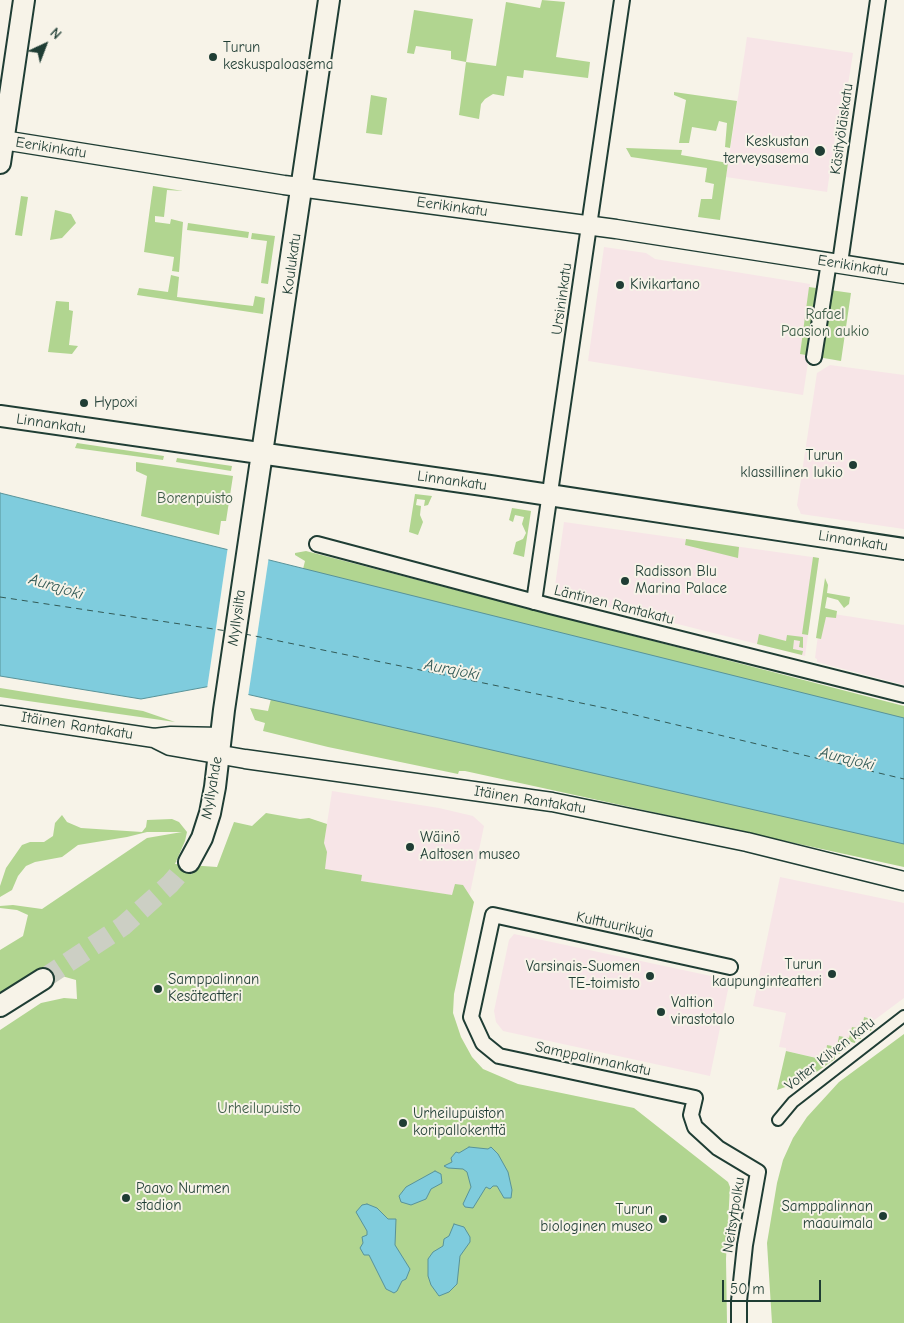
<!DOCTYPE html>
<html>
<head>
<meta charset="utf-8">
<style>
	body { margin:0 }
	#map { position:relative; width:904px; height:1323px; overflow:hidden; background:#f7f3e8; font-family:"Comic Neue",sans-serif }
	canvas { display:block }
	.north { position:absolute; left:20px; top:20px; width:50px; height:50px; -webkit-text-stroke:4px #f7f3e8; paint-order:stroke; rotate:43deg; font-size:14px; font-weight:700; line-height:20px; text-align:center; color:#1f3d34 }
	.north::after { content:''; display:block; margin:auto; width:18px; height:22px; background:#1f3d34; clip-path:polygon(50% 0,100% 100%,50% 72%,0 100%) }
	.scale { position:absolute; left:722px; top:1280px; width:99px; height:22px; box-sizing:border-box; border:2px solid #1f3d34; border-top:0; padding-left:6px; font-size:15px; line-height:18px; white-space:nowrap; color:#1f3d34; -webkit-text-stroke:4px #f7f3e8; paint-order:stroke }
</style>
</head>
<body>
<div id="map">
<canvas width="904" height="1323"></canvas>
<div class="north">N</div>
<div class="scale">50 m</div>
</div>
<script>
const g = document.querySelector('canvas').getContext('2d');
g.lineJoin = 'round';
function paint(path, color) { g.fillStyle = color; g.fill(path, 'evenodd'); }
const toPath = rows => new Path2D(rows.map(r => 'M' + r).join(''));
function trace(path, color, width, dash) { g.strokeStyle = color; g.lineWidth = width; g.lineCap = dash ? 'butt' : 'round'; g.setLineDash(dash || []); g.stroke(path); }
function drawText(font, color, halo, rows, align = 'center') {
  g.font = font + ' "Comic Neue",sans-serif'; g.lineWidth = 4; g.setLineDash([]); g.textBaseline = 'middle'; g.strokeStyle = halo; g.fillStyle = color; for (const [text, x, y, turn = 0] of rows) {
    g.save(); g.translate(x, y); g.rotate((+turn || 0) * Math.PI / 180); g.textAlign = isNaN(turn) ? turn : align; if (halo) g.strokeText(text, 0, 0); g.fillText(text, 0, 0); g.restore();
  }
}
paint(toPath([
	[747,37,853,53,843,117,837,124,827,192,726,177],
	[604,247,646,253,655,259,810,284,800,354,809,356,803,395,588,361],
	[830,365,904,375,904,529,801,514,797,505,817,373],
	[564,522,819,558,805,656,554,593],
	[821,612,904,625,904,685,817,662,817,659,815,658],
	[332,791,439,808,473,816,484,826,469,898,319,875],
	[780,877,904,903,904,998,822,1059,786,1051,786,1048,779,1047,786,1013,753,1006],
	[514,934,730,980,710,1076,503,1031,496,1022,494,1011,509,940]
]), '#f7e5e7');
paint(toPath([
	[542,0,565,2,556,57,590,62,588,78,524,70,523,78,507,76,504,96,493,94,485,99,481,104,479,119,459,115,466,62,451,59,451,51,416,46,414,54,407,53,414,10,473,19,466,62,496,66,506,2,540,8],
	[674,92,737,101,730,148,725,147,727,123,719,121,716,131,692,127,689,143,679,143,686,100,674,95],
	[371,95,387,98,382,135,366,133],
	[626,148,682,150,681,155,728,163,720,220,698,217,701,199,712,199,714,184,705,182,707,168,631,157],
	[153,186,183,191,167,190,164,217,155,216,155,222,170,224,171,219,183,222,179,272,172,271,174,257,144,252],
	[21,196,28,197,22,236,15,235],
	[55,210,71,214,76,223,62,238,50,240],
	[188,223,249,232,248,238,187,230],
	[252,233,275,236,268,284,261,283,267,241,251,239],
	[171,275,179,277,177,297,253,306,255,296,265,298,263,314,137,295,139,288,168,292],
	[809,287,851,293,841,361,800,354],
	[56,301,69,302,69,310,73,311,69,345,78,346,72,354,48,352],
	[77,443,164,456,163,460,75,448],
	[177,458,232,466,231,471,176,462],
	[136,462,233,476,226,521,221,521,219,535,141,516,147,476,136,471],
	[415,494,432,496,428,505,424,506,425,500,417,499,416,505,421,506,420,515,423,522,418,535,409,532],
	[512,508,531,511,524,557,513,554,516,542,523,539,526,533,522,524,524,517,515,515,513,522,509,520],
	[686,539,739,547,738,558,685,545],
	[306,551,904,706,904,867,465,771,459,771,458,774,328,747,263,731,265,723,255,720,250,708,268,711,305,561,295,555,295,553],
	[813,557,819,558,808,635,802,634],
	[825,578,828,585,827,593,850,597,849,604,844,608,838,600,827,597,825,608,837,611,836,618,826,617,821,639,816,638],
	[759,634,786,641,787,635,803,637,803,648,799,647,800,641,794,640,793,649,803,651,802,655,757,644],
	[0,688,143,711,175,722,0,697],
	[266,813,300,819,309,818,327,824,324,843,327,852,325,869,362,875,361,881,452,895,455,884,463,885,474,902,454,994,453,1013,461,1037,472,1057,483,1069,518,1084,634,1108,728,1182,730,1187,726,1259,727,1323,0,1323,0,1030,41,1003,64,998,77,999,76,980,37,969,29,977,0,996,0,950,23,936,28,915,17,910,0,908,0,906,13,905,42,909,147,838,182,832,147,832,127,837,78,845,62,857,35,862,26,866,18,876,12,890,0,897,0,886,6,868,22,845,30,842,44,842,53,836,55,823,62,815,67,822,81,828,142,832,146,827,147,820,172,819,179,822,187,832,185,841,175,864,217,867,234,822,252,826],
	[864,1017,874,1020,871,1031,867,1030,866,1034,861,1034,861,1039,856,1038,855,1043,851,1042,850,1046,846,1046,845,1050,841,1050,840,1054,835,1053,835,1059,805,1080,777,1090,786,1051,825,1060,827,1045,837,1047,839,1036,849,1038,852,1027,862,1029],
	[904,1034,904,1323,772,1323,767,1243,777,1183,783,1160,793,1138,807,1117,839,1082]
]), '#b1d590');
const water = toPath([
	[0,493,904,718,904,844,211,686,141,699,0,676,0,493],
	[469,1147,488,1149,491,1147,498,1154,508,1172,512,1190,511,1198,504,1198,497,1186,493,1186,490,1189,486,1187,473,1208,465,1207,463,1204,471,1187,467,1172,463,1169,448,1168,444,1166,452,1162,451,1158,456,1152,459,1153,469,1147],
	[435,1171,441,1174,442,1183,431,1189,426,1199,411,1205,401,1202,399,1196,406,1187,435,1171],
	[367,1204,377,1208,388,1219,396,1219,395,1245,410,1269,406,1279,402,1281,397,1291,394,1293,386,1289,369,1255,364,1255,360,1248,363,1243,362,1237,367,1235,367,1231,356,1212,362,1205,367,1204],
	[454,1224,464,1227,470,1237,470,1242,460,1256,457,1284,449,1292,439,1296,431,1285,428,1276,428,1259,433,1252,443,1246,444,1239,449,1236,454,1224]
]);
paint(water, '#7fccdd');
trace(water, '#599399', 1);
paint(toPath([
	[228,546,269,556,248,697,207,689]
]), '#f7f3e8');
trace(toPath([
	[0,597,227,631],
	[245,634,610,709,904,779]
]), '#325a56', 1, [6, 5]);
trace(toPath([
	[43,979,123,926,170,884,189,862]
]), '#cccfc4', 20, [20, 10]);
const pedestrian = toPath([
	[778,1120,793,1102,904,1016]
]);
const minor = toPath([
	[840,263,878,0],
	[814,357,829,262],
	[317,544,550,606,904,695],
	[534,602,622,0],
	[730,967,493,915,471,1017,483,1043,499,1056,695,1098,691,1115,695,1127,718,1148,758,1172,745,1245,739,1301,739,1323]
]);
const tertiary = toPath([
	[3,140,284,185,616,229,904,274],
	[0,715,154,738,171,736,221,737],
	[154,738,170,746,245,759,552,802,747,842,904,881]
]);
const secondary = toPath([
	[0,163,24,0],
	[0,416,490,486,904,549],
	[189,862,202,838,210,813,215,787,224,710,329,0],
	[0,1006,43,979]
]);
trace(pedestrian, '#1f3d34', 14);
trace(minor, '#1f3d34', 18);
trace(tertiary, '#1f3d34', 21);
trace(secondary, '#1f3d34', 24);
trace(pedestrian, '#f7f3e8', 10);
trace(minor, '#f7f3e8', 14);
trace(tertiary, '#f7f3e8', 18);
trace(secondary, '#f7f3e8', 20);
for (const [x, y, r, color] of [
	[213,57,5,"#1f3d34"],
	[820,151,6,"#1f3d34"],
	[620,285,5,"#1f3d34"],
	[84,403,5,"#1f3d34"],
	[853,465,5,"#1f3d34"],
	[625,581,5,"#1f3d34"],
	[410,847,5,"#1f3d34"],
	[832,974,5,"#1f3d34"],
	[650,976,5,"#1f3d34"],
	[158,989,5,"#1f3d34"],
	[661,1012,5,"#1f3d34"],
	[403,1123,5,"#1f3d34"],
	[126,1198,5,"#1f3d34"],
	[883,1216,5,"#1f3d34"],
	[663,1219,5,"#1f3d34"]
]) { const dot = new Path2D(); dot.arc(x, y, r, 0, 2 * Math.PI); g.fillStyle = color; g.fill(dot); trace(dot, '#f7f3e8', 2); }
drawText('15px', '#1f3d34', '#f7f3e8', [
	["Turun",223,48],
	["keskuspaloasema",223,65],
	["Keskustan",809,142,"right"],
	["terveysasema",809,159,"right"],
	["Kivikartano",630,285],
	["Hypoxi",94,403],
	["Turun",843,456,"right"],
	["klassillinen lukio",843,473,"right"],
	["Radisson Blu",635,572],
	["Marina Palace",635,589],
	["Wäinö",420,838],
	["Aaltosen museo",420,855],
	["Turun",822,965,"right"],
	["kaupunginteatteri",822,982,"right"],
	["Varsinais-Suomen",640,967,"right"],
	["TE-toimisto",640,984,"right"],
	["Samppalinnan",168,980],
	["Kesäteatteri",168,997],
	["Valtion",671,1003],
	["virastotalo",671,1020],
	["Urheilupuiston",413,1114],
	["koripallokenttä",413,1131],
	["Paavo Nurmen",136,1189],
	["stadion",136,1206],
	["Samppalinnan",873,1207,"right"],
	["maauimala",873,1224,"right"],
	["Turun",653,1210,"right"],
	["biologinen museo",653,1227,"right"]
], 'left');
drawText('15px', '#1f3d34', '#f7f3e8', [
	["Käsityöläiskatu",842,129,-82],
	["Eerikinkatu",51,148,9],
	["Eerikinkatu",452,207,8],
	["Koulukatu",292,264,-82],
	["Eerikinkatu",853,266,9],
	["Ursininkatu",562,299,-82],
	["Linnankatu",51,424,8],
	["Linnankatu",452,481,8],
	["Linnankatu",853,541,9],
	["Läntinen Rantakatu",614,605,14],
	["Myllysilta",237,618,-82],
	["Itäinen Rantakatu",77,726,9],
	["Myllyahde",212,788,-80],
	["Itäinen Rantakatu",530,800,9],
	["Kulttuurikuja",615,925,12],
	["Volter Kilven katu",830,1054,-38],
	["Samppalinnankatu",593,1059,12],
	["Neitsytpolku",734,1215,-81]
]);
drawText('15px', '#3c5b46', '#f7f3e8', [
	["Rafael",825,315],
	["Paasion aukio",825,332],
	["Borenpuisto",195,499],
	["Urheilupuisto",259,1109]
]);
drawText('italic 16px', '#325a56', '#f7f3e8', [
	["Aurajoki",56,587,17],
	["Aurajoki",452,670,11],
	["Aurajoki",847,759,14]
]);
</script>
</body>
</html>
